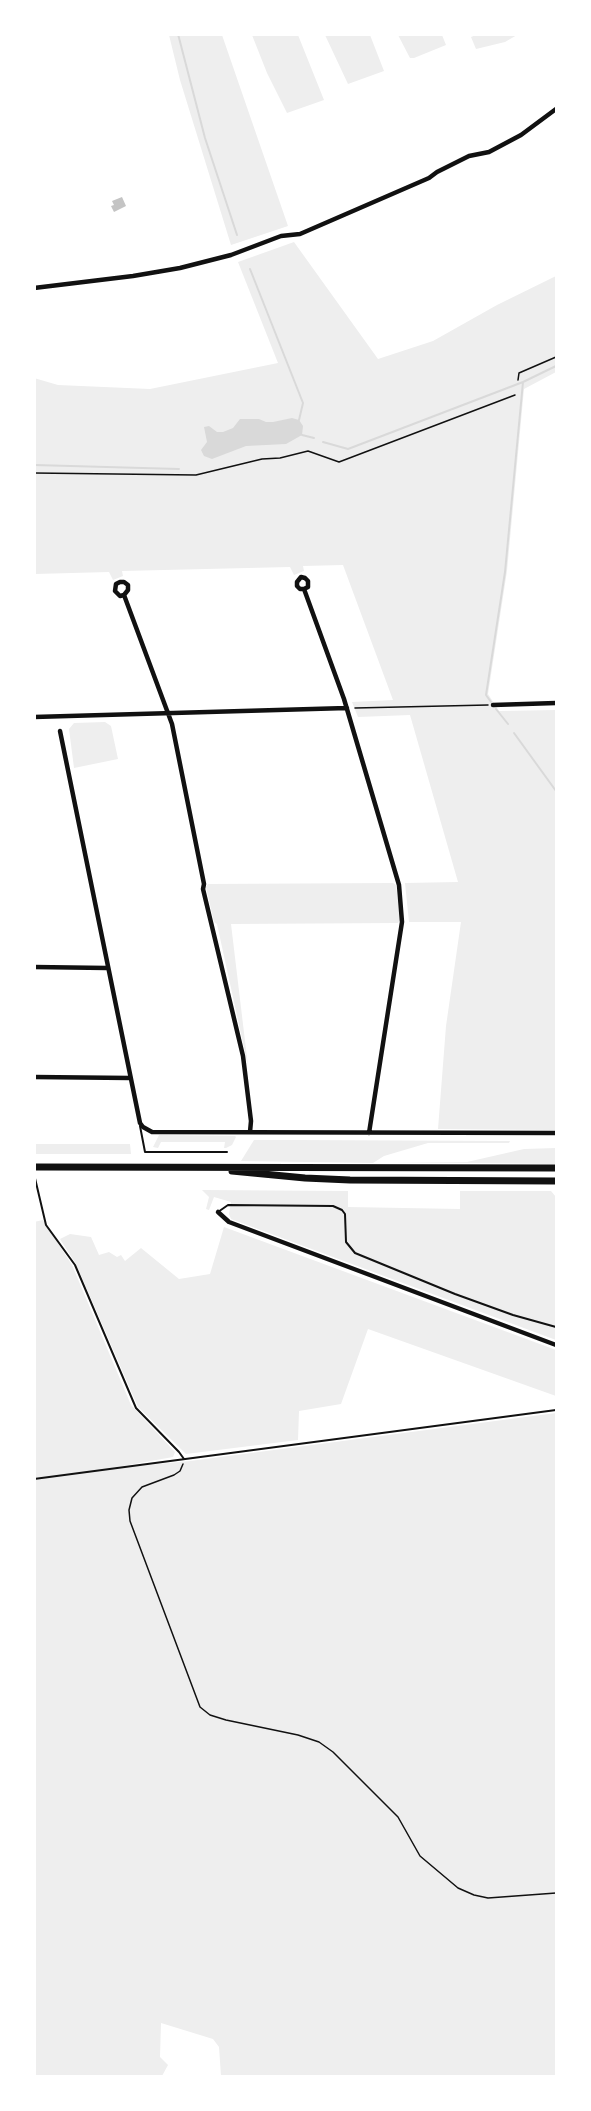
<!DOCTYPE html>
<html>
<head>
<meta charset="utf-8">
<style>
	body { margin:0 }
	#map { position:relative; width:591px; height:2111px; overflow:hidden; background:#fff; font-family:"Fira Sans Condensed",sans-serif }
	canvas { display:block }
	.frame { position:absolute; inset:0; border:36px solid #fff; pointer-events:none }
</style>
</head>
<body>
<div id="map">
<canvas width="591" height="2111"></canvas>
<div class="frame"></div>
</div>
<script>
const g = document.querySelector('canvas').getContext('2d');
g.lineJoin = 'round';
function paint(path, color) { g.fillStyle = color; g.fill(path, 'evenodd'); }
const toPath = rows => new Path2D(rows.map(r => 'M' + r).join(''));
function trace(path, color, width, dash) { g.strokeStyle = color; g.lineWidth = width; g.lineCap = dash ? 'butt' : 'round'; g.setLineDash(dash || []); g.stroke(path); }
paint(toPath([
	[169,35,222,35,288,226,231,245,180,80],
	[252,35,298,35,324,100,287,113,267,73],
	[325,35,370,35,384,71,348,84],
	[398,35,442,35,446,45,414,58,410,58],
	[476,35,476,34,517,35,505,42,476,49,471,37],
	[294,242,378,359,433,341,497,305,556,276,556,372,524,389,507,571,488,694,499,711,556,710,556,1130,438,1129,446,1026,461,922,409,922,405,883,458,882,410,715,358,717,352,702,393,700,343,565,303,566,304,571,294,575,290,567,122,571,123,576,113,580,109,572,35,574,34,378,58,385,150,389,278,363,238,262],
	[105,722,111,726,118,759,74,768,69,729,74,723],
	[393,883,396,885,400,920,398,923,231,924,248,1066,217,924,214,922,206,887,208,884],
	[159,1135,235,1136,236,1137,232,1145,226,1148,224,1148,225,1142,161,1142,158,1148,153,1147],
	[254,1140,294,1140,510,1141,509,1143,428,1143,384,1156,373,1163,241,1161],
	[35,1144,130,1144,131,1154,35,1154],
	[556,1148,556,1164,389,1162,467,1162,524,1149],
	[202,1190,348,1191,348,1207,460,1209,460,1191,551,1191,556,1197,556,1340,231,1219,229,1214,231,1202,214,1197,209,1210,206,1209,209,1197],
	[43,1220,72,1265,131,1405,175,1452,173,1457,106,1469,190,1461,556,1413,556,2076,221,2076,219,2047,213,2039,161,2023,160,2057,168,2065,162,2076,35,2076,34,1222],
	[224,1227,556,1350,556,1396,368,1329,341,1404,299,1411,298,1440,186,1454,138,1407,76,1264,60,1239,70,1234,91,1237,99,1255,109,1252,117,1257,121,1255,125,1261,141,1248,179,1279,210,1274]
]), '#eee');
paint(toPath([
	[292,418,299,420,303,426,302,435,286,444,246,446,212,459,204,456,201,450,207,442,204,427,209,426,217,432,223,432,233,428,240,419,259,419,266,422,273,422]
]), '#d9d9d9');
trace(toPath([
	[178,34,205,138,237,235],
	[250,269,303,403,299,420],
	[302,435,314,438],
	[323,442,348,449,523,382,556,366],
	[34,465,179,469],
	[491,702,486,695,505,572,523,382],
	[496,709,508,724],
	[514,733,556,791]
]), '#d9d9d9', 2);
paint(toPath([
	[122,197,126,206,114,212,111,206,114,205,112,201]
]), '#c4c4c4');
trace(toPath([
	[518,380,519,373,556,357],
	[34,473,196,475,262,459,280,458,308,451,339,462,515,395],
	[355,708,488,705],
	[183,1464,180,1471,174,1475,142,1487,132,1498,129,1510,130,1521,200,1707,210,1715,226,1720,298,1735,319,1742,333,1752,398,1817,420,1856,458,1888,474,1895,488,1898,556,1893]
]), '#111', 1.5);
trace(toPath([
	[140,1126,145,1152,227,1152],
	[34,1174,46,1225,75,1265,136,1408,179,1452,184,1459],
	[218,1212,228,1205,333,1206,342,1210,345,1214,346,1242,355,1253,455,1294,513,1315,556,1327],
	[34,1479,556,1410]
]), '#111', 2);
trace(toPath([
	[34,288,133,276,180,268,231,255,281,236,300,234,429,178,437,172,469,156,489,152,521,135,556,109],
	[304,589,308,587,308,581,305,578,301,577,297,582,297,586,300,589,304,589,344,699,399,885,402,922,369,1133],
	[124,595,128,590,128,585,124,582,120,582,116,584,115,591,120,596,124,595,172,724,204,884,203,889,243,1056,251,1121,250,1132],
	[493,705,556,703],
	[34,717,347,708],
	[60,731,140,1123,143,1127,152,1132,556,1133],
	[34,967,107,968],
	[34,1077,130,1078],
	[218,1212,229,1222,556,1345]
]), '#111', 4.5);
trace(toPath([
	[34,1167,556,1168],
	[232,1171,305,1178,350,1180,556,1181]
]), '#111', 7);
</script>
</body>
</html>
